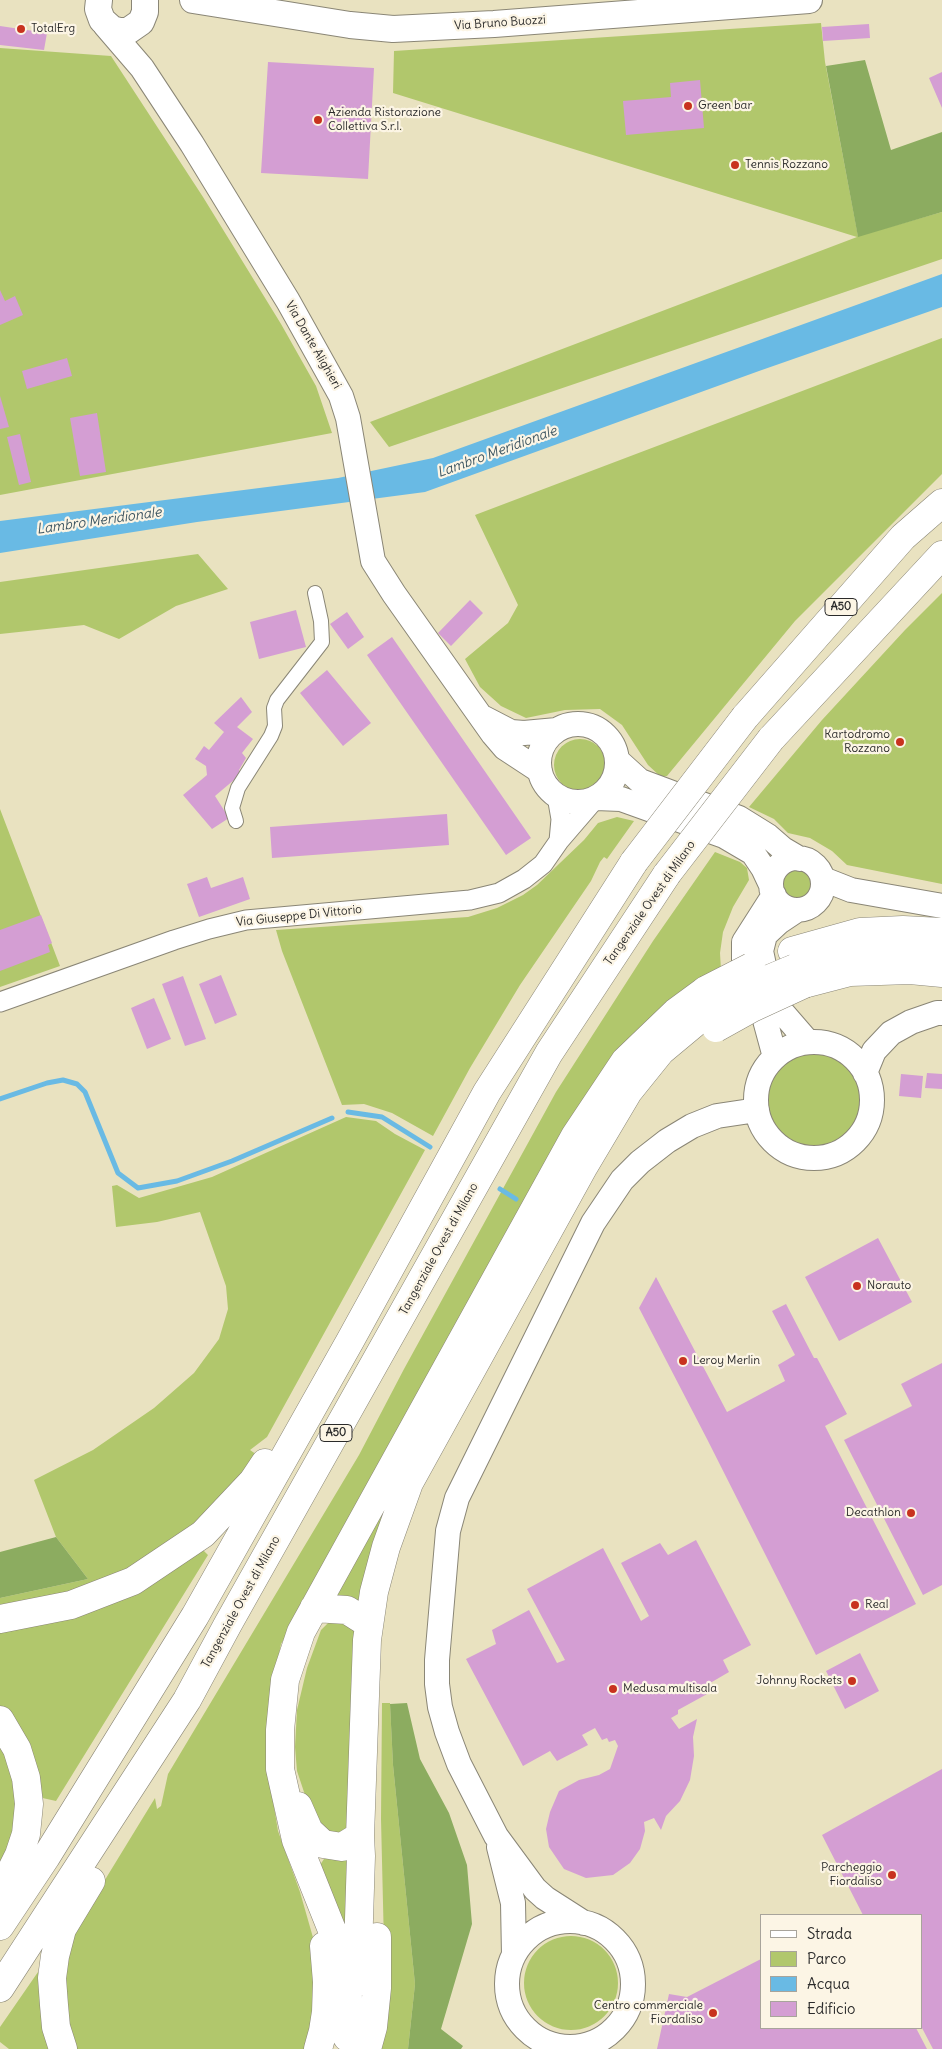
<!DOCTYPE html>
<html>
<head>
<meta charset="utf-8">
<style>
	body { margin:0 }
	#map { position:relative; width:942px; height:2049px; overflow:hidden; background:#e9e2c0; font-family:Delius,sans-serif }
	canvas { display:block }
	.legend { position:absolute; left:760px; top:1914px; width:162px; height:115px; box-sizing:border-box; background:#fcf5e5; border:1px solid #a8a49b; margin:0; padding:6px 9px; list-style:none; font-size:15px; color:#2b2b2b }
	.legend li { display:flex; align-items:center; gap:10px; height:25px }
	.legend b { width:25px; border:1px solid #a8a49b }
</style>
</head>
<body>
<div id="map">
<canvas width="942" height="2049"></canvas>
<ul class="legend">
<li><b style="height:6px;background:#fff"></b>Strada</li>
<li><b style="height:14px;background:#b1c76c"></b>Parco</li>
<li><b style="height:14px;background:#69bae4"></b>Acqua</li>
<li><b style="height:14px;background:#d49ed3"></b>Edificio</li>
</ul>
</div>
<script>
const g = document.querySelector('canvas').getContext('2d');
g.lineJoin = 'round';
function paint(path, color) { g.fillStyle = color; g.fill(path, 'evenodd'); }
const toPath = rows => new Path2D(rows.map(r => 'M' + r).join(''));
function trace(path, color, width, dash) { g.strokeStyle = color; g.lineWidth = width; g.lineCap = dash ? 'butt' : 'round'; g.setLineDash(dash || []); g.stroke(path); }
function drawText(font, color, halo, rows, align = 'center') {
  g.font = font + ' Delius,sans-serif'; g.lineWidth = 4.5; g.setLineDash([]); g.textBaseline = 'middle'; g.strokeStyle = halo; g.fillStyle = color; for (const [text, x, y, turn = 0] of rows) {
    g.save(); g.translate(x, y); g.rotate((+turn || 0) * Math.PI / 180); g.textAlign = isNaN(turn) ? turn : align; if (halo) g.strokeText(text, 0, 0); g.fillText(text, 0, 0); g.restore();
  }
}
paint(toPath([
	[821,23,825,62,858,236,942,212,942,259,389,447,370,422,857,237,393,93,394,51],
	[0,48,111,56,203,197,281,324,316,386,332,433,0,495],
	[942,338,942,474,795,621,667,776,661,777,648,765,622,725,600,709,565,710,526,718,501,706,480,687,465,659,508,623,518,605,475,515],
	[198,554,228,589,176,606,119,639,84,625,0,634,0,582],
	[942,593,942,884,847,865,832,851,810,838,788,833,774,819,749,807,822,720,905,630],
	'554 765a26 26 0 1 1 52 0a26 26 0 1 1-52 0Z',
	[0,809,60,966,0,987],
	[617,817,634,821,607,859,604,857,600,862,591,881,520,985,470,1068,433,1136,392,1113,364,1104,342,1105,282,951,276,930,468,917,497,908,523,895,537,885,584,840,598,823],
	[715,852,740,862,747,868,749,880,733,907,723,932,720,953,721,970,345,1536,281,1644,269,1704,266,1758,278,1831,300,1892,316,1948,322,2005,307,2049,71,2049,61,2015,70,1937,155,1798,157,1809,161,1806,168,1774,359,1455,404,1369,556,1092,653,941],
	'781 885a16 16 0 1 1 32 0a16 16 0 1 1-32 0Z',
	'766 1100a48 48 0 1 1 96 0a48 48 0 1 1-96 0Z',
	[346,1117,376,1121,395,1134,425,1150,267,1437,250,1450,260,1457,209,1518,111,1581,0,1611,0,1598,88,1579,56,1537,34,1480,93,1450,154,1408,194,1373,219,1339,228,1309,226,1286,200,1212,157,1222,116,1227,112,1186,117,1185,139,1198,212,1177],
	[405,1470,360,1611,333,1602],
	[203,1550,208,1555,56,1801,38,1797,0,1708,0,1632],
	[331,1620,343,1621,357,1632,351,1826,330,1841,313,1819,297,1771,295,1747,297,1710,307,1668,321,1630],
	[382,1703,390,1703,393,1765,415,1984,408,2049,377,2049,384,1945,381,1819],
	[0,1739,13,1765,19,1826,0,1878],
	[351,1857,348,1922,342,1923,320,1865,324,1859],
	'524 1983a47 47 0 1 1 94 0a47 47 0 1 1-94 0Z',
	[38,1972,43,1975,53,2049,9,2049,0,2042,0,2027]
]), '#b1c76c');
paint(toPath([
	[865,60,891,150,942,132,942,212,858,237,826,66],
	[56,1537,88,1579,0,1598,0,1552],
	[407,1703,420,1759,449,1813,467,1865,472,1924,441,2029,463,2046,461,2049,408,2049,415,1984,393,1765,390,1704]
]), '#8cac60');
paint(toPath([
	[942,274,942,307,759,371,425,492,197,522,0,553,0,521,338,478,433,458]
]), '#69bae4');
trace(toPath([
	[0,1099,47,1083,63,1080,77,1084,85,1092,118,1173,138,1188,177,1181,232,1161,332,1118],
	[348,1112,382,1117,430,1147],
	[500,1189,516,1199]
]), '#69bae4', 5);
paint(toPath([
	[869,24,870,38,823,41,822,27],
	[0,26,47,33,44,50,0,45],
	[268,62,374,68,368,179,261,173],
	[942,72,942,108,929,78],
	[700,80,704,128,626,135,623,101,671,97,670,83],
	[0,290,5,301,15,296,23,315,0,325],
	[67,358,72,376,27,389,22,371],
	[0,396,9,427,0,429],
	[97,413,106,472,80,476,70,418],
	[20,434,31,482,19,485,7,437],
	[470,600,483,613,451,646,438,633],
	[296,610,306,647,259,659,250,622],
	[347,612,364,637,348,649,330,624],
	[392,637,531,838,506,855,367,655],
	[327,670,371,723,343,746,300,693],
	[241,697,252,712,237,727,253,739,242,753,246,758,239,770,241,774,215,796,229,818,212,829,183,795,207,775,206,766,195,759,204,746,209,750,224,732,214,723],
	[447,814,449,845,272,858,270,827],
	[207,877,211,888,243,877,250,899,199,917,187,884],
	[41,915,52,943,48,945,50,952,0,971,0,930],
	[221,975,237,1015,215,1024,199,984],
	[183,976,206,1039,185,1046,162,984],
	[154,998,171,1039,147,1049,131,1008],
	[927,1073,942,1074,942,1089,925,1088],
	[901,1074,923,1076,921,1098,899,1096],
	[878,1238,912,1302,839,1341,805,1277],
	[656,1277,727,1412,785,1381,778,1365,795,1355,772,1311,786,1304,814,1358,817,1358,847,1414,825,1426,916,1604,816,1655,707,1439,639,1308],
	[942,1363,942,1585,923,1595,844,1440,912,1406,901,1384],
	[696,1540,751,1645,723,1660,729,1672,705,1686,709,1693,678,1710,678,1714,671,1718,679,1729,697,1719,693,1737,694,1756,690,1780,680,1801,666,1816,661,1830,654,1818,644,1822,645,1831,640,1849,630,1863,613,1875,586,1878,564,1869,549,1847,546,1829,550,1812,559,1791,579,1780,599,1775,610,1769,618,1746,615,1740,609,1742,607,1738,602,1740,595,1728,582,1735,588,1745,557,1761,550,1751,523,1766,466,1659,496,1644,492,1630,529,1610,557,1663,565,1660,527,1589,603,1548,641,1621,649,1616,621,1563,660,1543,668,1555],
	[860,1653,879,1691,845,1709,826,1671],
	[942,1769,942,2049,933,2049,921,2026,921,1915,863,1915,822,1835],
	[761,1959,761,2028,916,2028,927,2049,657,2049,669,1994,687,1997]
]), '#d49ed3');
const pedestrian = toPath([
	[236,821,232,808,238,788,271,736,275,726,274,708,277,700,322,642,321,621,315,593]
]);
const minor = toPath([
	[557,796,561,819,559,841],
	[0,1002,174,940,209,929,246,920,470,900,499,893,524,879,543,864,559,841,596,798]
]);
const tertiary = toPath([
	[105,25,142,68,192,144,288,301,341,396,348,418,373,561,394,594,493,734,505,748,540,771],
	[484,718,511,732,524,733,557,730],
	'539 763a39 39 0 1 1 78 0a39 39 0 1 1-78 0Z',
	[618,761,640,781,739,818,768,836,783,849,800,859],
	[596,798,621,799,724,836,753,853,763,868,771,885],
	'771 884a26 26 0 1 1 52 0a26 26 0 1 1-52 0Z',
	[823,879,851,890,942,906],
	[774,895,744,942,744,964,752,994,765,1020,775,1057],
	[797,910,779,922,765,935,761,951,769,989,782,1012,808,1042],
	'756 1100a58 58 0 1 1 116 0a58 58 0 1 1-116 0Z',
	[865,1073,874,1051,891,1033,911,1022,937,1013,942,1013],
	[499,1847,513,1903,514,1955],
	'507 1984a63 63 0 1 1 126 0a63 63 0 1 1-126 0Z',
	[584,1923,545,1898,535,1889,496,1836,459,1764,447,1732,440,1707,437,1684,437,1660,448,1531,457,1498,593,1223,622,1180,640,1162,667,1141,692,1126,717,1116,757,1110]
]);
const secondary = toPath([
	[99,0,98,9,102,20,112,29,120,31,128,31,141,22,145,12,145,0],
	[193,0,350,25,393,29,494,24,809,0]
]);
const motorway = toPath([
	[745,717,903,537,942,503],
	[771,739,942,555],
	[792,951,860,932,903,930,942,932],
	[813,962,829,957,887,950,942,950],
	[804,984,850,972,910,970,942,973],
	[314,1608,347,1610,369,1624],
	[0,1619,71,1605,133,1581,203,1534,253,1481,265,1463],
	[0,1720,17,1749,26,1778,29,1804,26,1834,19,1855,0,1893],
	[298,1806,309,1831,323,1844,342,1847,360,1836],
	[0,1926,46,1857,195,1616,350,1341,487,1092,634,862],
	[357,1982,361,1856,360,1836,367,1640,374,1592,386,1547,409,1483,584,1166,628,1092,661,1051,709,1011],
	[0,1988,187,1700,228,1624,549,1053,667,874],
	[347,2037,348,1994,344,1960,296,1840,280,1769,280,1730,285,1680,301,1632,575,1136,625,1061,676,1012,706,990],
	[63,2049,56,2027,54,2005,52,1978,55,1956,62,1929,91,1881],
	[318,2049,323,2031,326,2012,327,1982,324,1946],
	[367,2049,373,2027,377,1988,377,1937]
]);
trace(pedestrian, '#8a8676', 16);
trace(minor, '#8a8676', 21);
trace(tertiary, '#8a8676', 26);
trace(secondary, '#8a8676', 28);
trace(motorway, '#8a8676', 29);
trace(pedestrian, '#fff', 14);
trace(minor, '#fff', 19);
trace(tertiary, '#fff', 24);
trace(secondary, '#fff', 26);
trace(motorway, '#fff', 28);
const motorwayBridge = toPath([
	[634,862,745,717],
	[667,874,771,739],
	[706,990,751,967],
	[709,1011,745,989,795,968],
	[716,1028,752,1008,804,984]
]);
trace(motorwayBridge, '#8a8676', 29, []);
trace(motorwayBridge, '#fff', 28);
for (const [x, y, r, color] of [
	[21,29,5,"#c8321e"],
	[688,106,5,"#c8321e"],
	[318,120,5,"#c8321e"],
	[735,165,5,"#c8321e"],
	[900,742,5,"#c8321e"],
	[857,1286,5,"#c8321e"],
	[683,1361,5,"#c8321e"],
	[911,1513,5,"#c8321e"],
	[855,1605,5,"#c8321e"],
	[852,1681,5,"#c8321e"],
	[613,1689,5,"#c8321e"],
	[892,1875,5,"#c8321e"],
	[713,2013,5,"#c8321e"]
]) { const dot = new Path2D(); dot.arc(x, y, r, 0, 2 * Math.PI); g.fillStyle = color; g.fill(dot); trace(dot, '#fcf5e5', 2); }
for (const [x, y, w] of [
	[841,607,32],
	[336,1433,32]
]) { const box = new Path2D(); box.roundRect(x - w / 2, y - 8.5, w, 17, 4); g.fillStyle = '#fcf5e5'; g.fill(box); trace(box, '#2b2b2b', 1); }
drawText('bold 11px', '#2b2b2b', null, [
	["A50",841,607],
	["A50",336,1433]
]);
drawText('12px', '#2b2b2b', '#fcf5e5', [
	["Via Bruno Buozzi",500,23,-4],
	["Via Dante Alighieri",313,345,60],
	["Tangenziale Ovest di Milano",650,903,-55],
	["Via Giuseppe Di Vittorio",299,916,-6],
	["Tangenziale Ovest di Milano",439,1249,-61],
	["Tangenziale Ovest di Milano",241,1602,-61]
]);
drawText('12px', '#2b2b2b', '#fcf5e5', [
	["TotalErg",31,29],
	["Green bar",698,106],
	["Azienda Ristorazione",328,113],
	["Collettiva S.r.l.",328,127],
	["Tennis Rozzano",745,165],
	["Kartodromo",890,735,"right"],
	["Rozzano",890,749,"right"],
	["Norauto",867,1286],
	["Leroy Merlin",693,1361],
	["Decathlon",901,1513,"right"],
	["Real",865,1605],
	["Johnny Rockets",842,1681,"right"],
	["Medusa multisala",623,1689],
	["Parcheggio",882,1868,"right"],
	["Fiordaliso",882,1882,"right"],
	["Centro commerciale",703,2006,"right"],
	["Fiordaliso",703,2020,"right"]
], 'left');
drawText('italic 14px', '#3e5662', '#fcf5e5', [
	["Lambro Meridionale",497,452,-20],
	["Lambro Meridionale",99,521,-8]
]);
</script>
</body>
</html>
